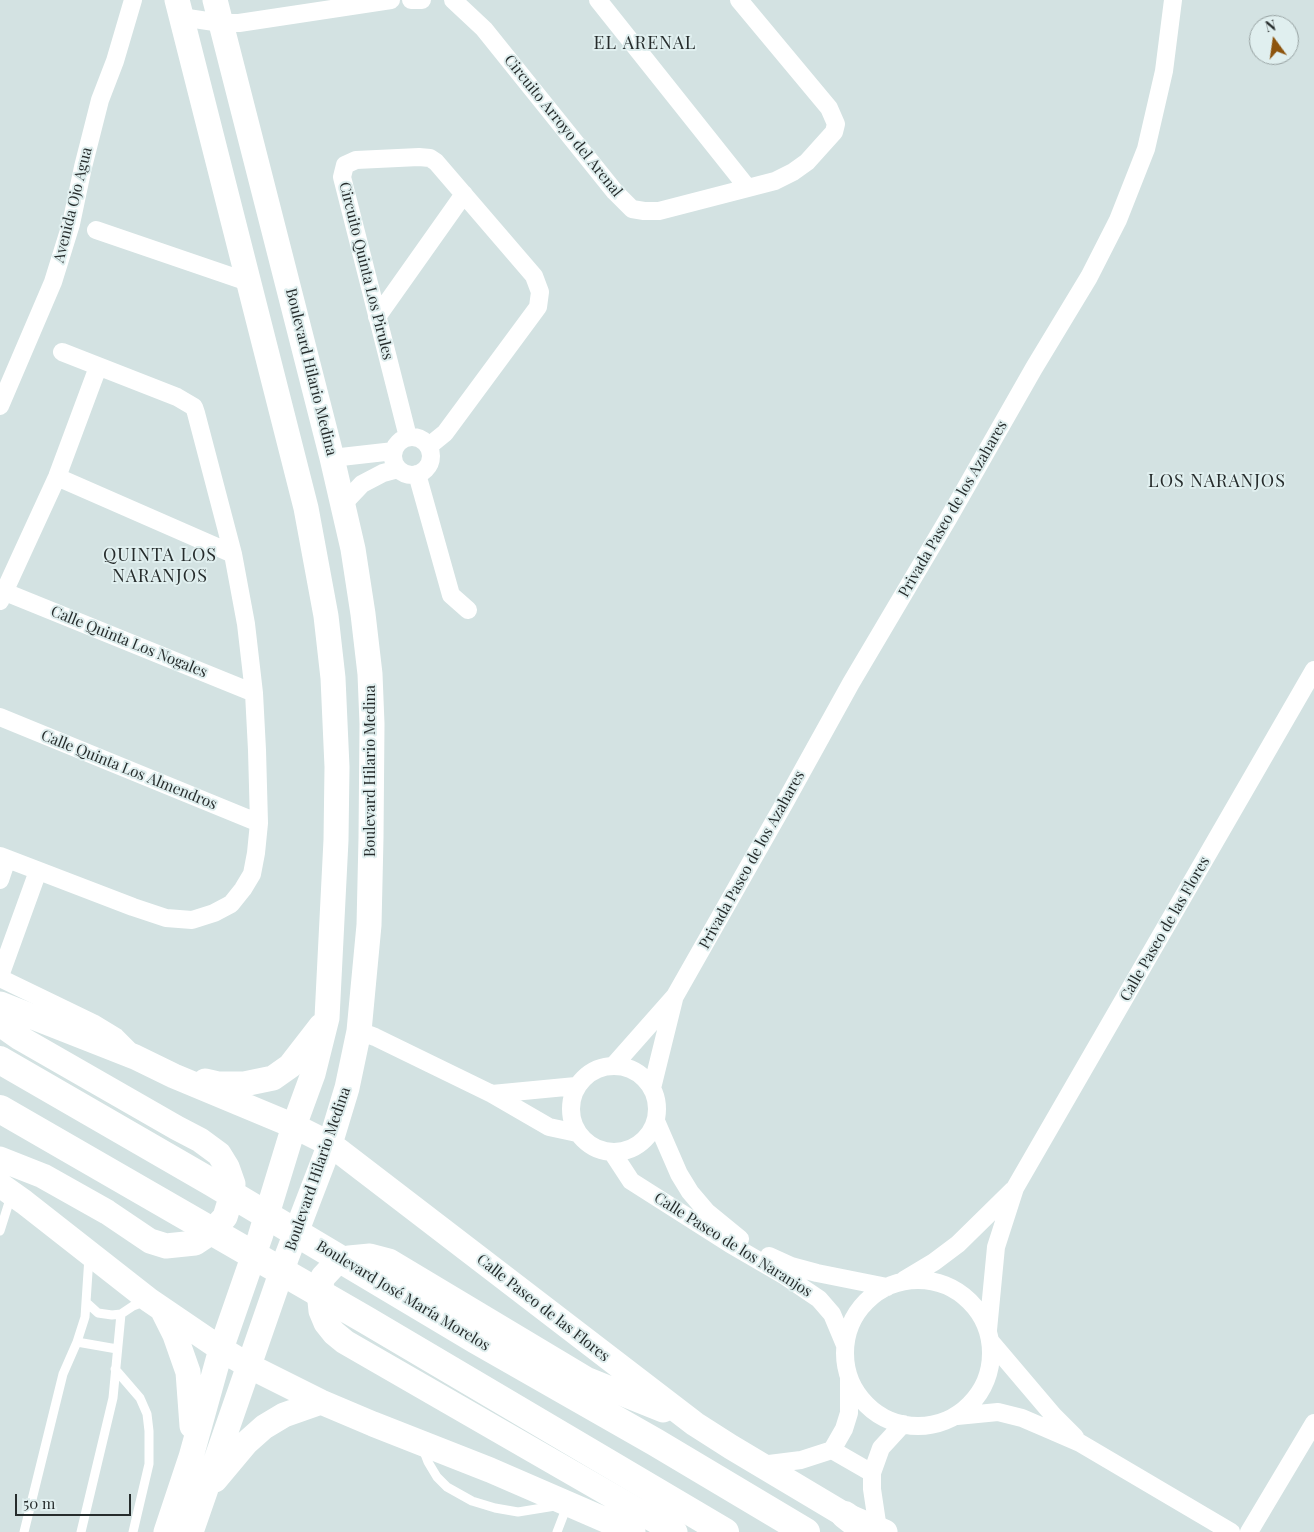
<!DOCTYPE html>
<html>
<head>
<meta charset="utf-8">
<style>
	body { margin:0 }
	#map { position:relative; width:1314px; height:1532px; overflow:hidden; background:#d3e2e2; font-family:"Playfair Display",serif }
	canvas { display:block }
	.north { position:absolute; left:1249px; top:15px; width:50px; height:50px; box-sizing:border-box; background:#e0efef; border:1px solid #96a1a1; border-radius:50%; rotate:346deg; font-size:14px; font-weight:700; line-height:20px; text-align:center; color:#262c2c }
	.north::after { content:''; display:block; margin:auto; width:18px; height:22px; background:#8d540d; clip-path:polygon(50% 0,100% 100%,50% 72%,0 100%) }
	.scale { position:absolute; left:15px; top:1494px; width:116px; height:22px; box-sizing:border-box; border:2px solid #262c2c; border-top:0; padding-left:6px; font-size:15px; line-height:18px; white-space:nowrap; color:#262c2c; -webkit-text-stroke:4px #e0efef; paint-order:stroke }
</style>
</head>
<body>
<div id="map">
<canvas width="1314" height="1532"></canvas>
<div class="north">N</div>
<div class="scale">50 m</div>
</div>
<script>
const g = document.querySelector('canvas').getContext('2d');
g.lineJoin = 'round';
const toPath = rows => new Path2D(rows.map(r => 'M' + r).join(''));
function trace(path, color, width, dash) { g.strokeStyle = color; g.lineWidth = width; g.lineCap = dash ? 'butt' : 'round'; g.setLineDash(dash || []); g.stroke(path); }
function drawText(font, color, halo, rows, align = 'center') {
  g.font = font + ' "Playfair Display",serif'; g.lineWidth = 4; g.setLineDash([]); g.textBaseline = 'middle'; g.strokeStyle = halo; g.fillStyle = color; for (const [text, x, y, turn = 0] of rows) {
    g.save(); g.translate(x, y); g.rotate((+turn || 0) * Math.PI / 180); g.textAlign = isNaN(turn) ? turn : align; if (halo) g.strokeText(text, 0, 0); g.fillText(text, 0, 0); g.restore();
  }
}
trace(toPath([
	[0,1231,11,1196],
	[87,1303,98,1313,112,1315,121,1314,133,1306,146,1301],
	[77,1342,117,1349],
	[115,1369,140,1398,147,1414,149,1431,149,1464,133,1532],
	[423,1449,428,1462,437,1477,447,1487,472,1501,495,1508,518,1512,555,1506],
	[24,1532,63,1374,77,1342,85,1317,89,1257],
	[81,1532,113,1398,121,1314],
	[557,1532,567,1506]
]), '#fff', 9);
trace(toPath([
	[411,0,422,0],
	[453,0,484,29,615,192,632,209,644,211,659,211,775,181,793,172,807,162,834,132,836,124,829,108,739,0],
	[598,0,747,187],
	[181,17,221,23,239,23,391,0],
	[96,230,248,282],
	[377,317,464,194],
	[0,406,53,282,71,224,83,167,100,100,115,61,133,0],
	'393 456a19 19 0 1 1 38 0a19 19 0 1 1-38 0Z',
	[408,437,342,177,345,165,356,160,419,157,430,158,436,162,534,276,540,292,538,307,445,433,429,446],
	[332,458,394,451],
	[417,474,451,595,468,610],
	[57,477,233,554],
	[343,504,362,484,383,473,398,469],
	[5,592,254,693],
	[0,601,57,477,98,367],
	[0,717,259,823],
	[0,856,133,907,166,918,192,920,214,913,231,904,243,889,252,874,256,853,259,823,257,750,254,693,246,624,233,554,196,413,194,407,177,397,62,352],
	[0,880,7,859],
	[0,976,38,871],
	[0,978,93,1023,116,1037,128,1049],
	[359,1031,375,1037,492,1094,549,1127,577,1133],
	[614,1065,675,996,784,804,851,683,948,519,1034,368,1089,277,1118,220,1146,149,1164,71,1173,0],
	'571 1109a43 43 0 1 1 86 0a43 43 0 1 1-86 0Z',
	[652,1088,674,999],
	[492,1094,576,1086],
	[656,1121,679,1174,690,1192,707,1212,740,1239],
	[612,1152,631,1181,730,1244,785,1276,819,1299,832,1314,845,1345],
	[769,1256,791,1266,817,1273,887,1287],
	[904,1280,934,1262,958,1244,1013,1190],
	'845 1353a73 73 0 1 1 146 0a73 73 0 1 1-146 0Z',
	[988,1330,996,1247,1015,1188,1314,670],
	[991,1342,1053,1415,1075,1437],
	[957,1416,998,1412,1022,1418,1043,1427,1080,1443,1231,1532],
	[832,1450,872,1473],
	[761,1465,801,1460,832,1450,844,1429,849,1413,849,1379],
	[878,1529,872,1489,872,1473,881,1448,903,1424],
	[1249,1532,1314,1423]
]), '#fff', 18);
trace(toPath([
	[0,1004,135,1057,174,1076,294,1126,330,1144,695,1424,731,1447,845,1515,885,1532],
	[0,1024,20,1038,177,1128,200,1140,219,1154,227,1167,233,1184,230,1201,225,1217,210,1233,195,1243,166,1246,150,1241,107,1212,43,1176,0,1159],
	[205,1081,218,1084,244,1084,273,1078,290,1066,321,1026],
	[0,1185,24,1202,149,1300,221,1349,249,1366,321,1402,373,1424,490,1470,633,1532],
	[163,1311,175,1335,188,1372,192,1426],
	[663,1410,586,1379,389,1261,370,1256,349,1258,336,1263,323,1277,319,1291,321,1311,326,1323,334,1333,345,1342,675,1532],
	[215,1480,246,1443,264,1427,284,1415,321,1402],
	[166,1532,191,1457,221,1349,260,1237,294,1126,313,1074,327,1018,336,840,337,767,333,678,326,616,306,508,177,0],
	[191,1532,287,1256,330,1144,347,1088,359,1031,369,925,371,838,372,724,370,674,363,614,353,549,332,458,215,0]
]), '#fff', 25);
trace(toPath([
	[0,1060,211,1182,476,1340,655,1442,806,1532],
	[0,1109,366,1320,725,1532],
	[845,1515,867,1532]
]), '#fff', 28);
drawText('15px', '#262c2c', '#e0efef', [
	["Circuito Arroyo del Arenal",563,126,51],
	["Avenida Ojo Agua",73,205,-76],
	["Circuito Quinta Los Pirules",366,271,76],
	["Boulevard Hilario Medina",311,372,76],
	["Privada Paseo de los Azahares",953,509,-60],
	["Calle Quinta Los Nogales",129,642,22],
	["Calle Quinta Los Almendros",129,770,22],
	["Boulevard Hilario Medina",370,771,-90],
	["Privada Paseo de los Azahares",752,860,-61],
	["Calle Paseo de las Flores",1165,929,-60],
	["Boulevard Hilario Medina",318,1169,-71],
	["Calle Paseo de los Naranjos",733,1245,32],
	["Boulevard José María Morelos",403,1296,31],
	["Calle Paseo de las Flores",543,1308,38]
]);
g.letterSpacing = '1px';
drawText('18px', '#262c2c', '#e0efef', [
	["EL ARENAL",645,43],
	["LOS NARANJOS",1217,481],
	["QUINTA LOS",160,555],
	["NARANJOS",160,576]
]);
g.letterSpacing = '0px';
</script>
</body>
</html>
